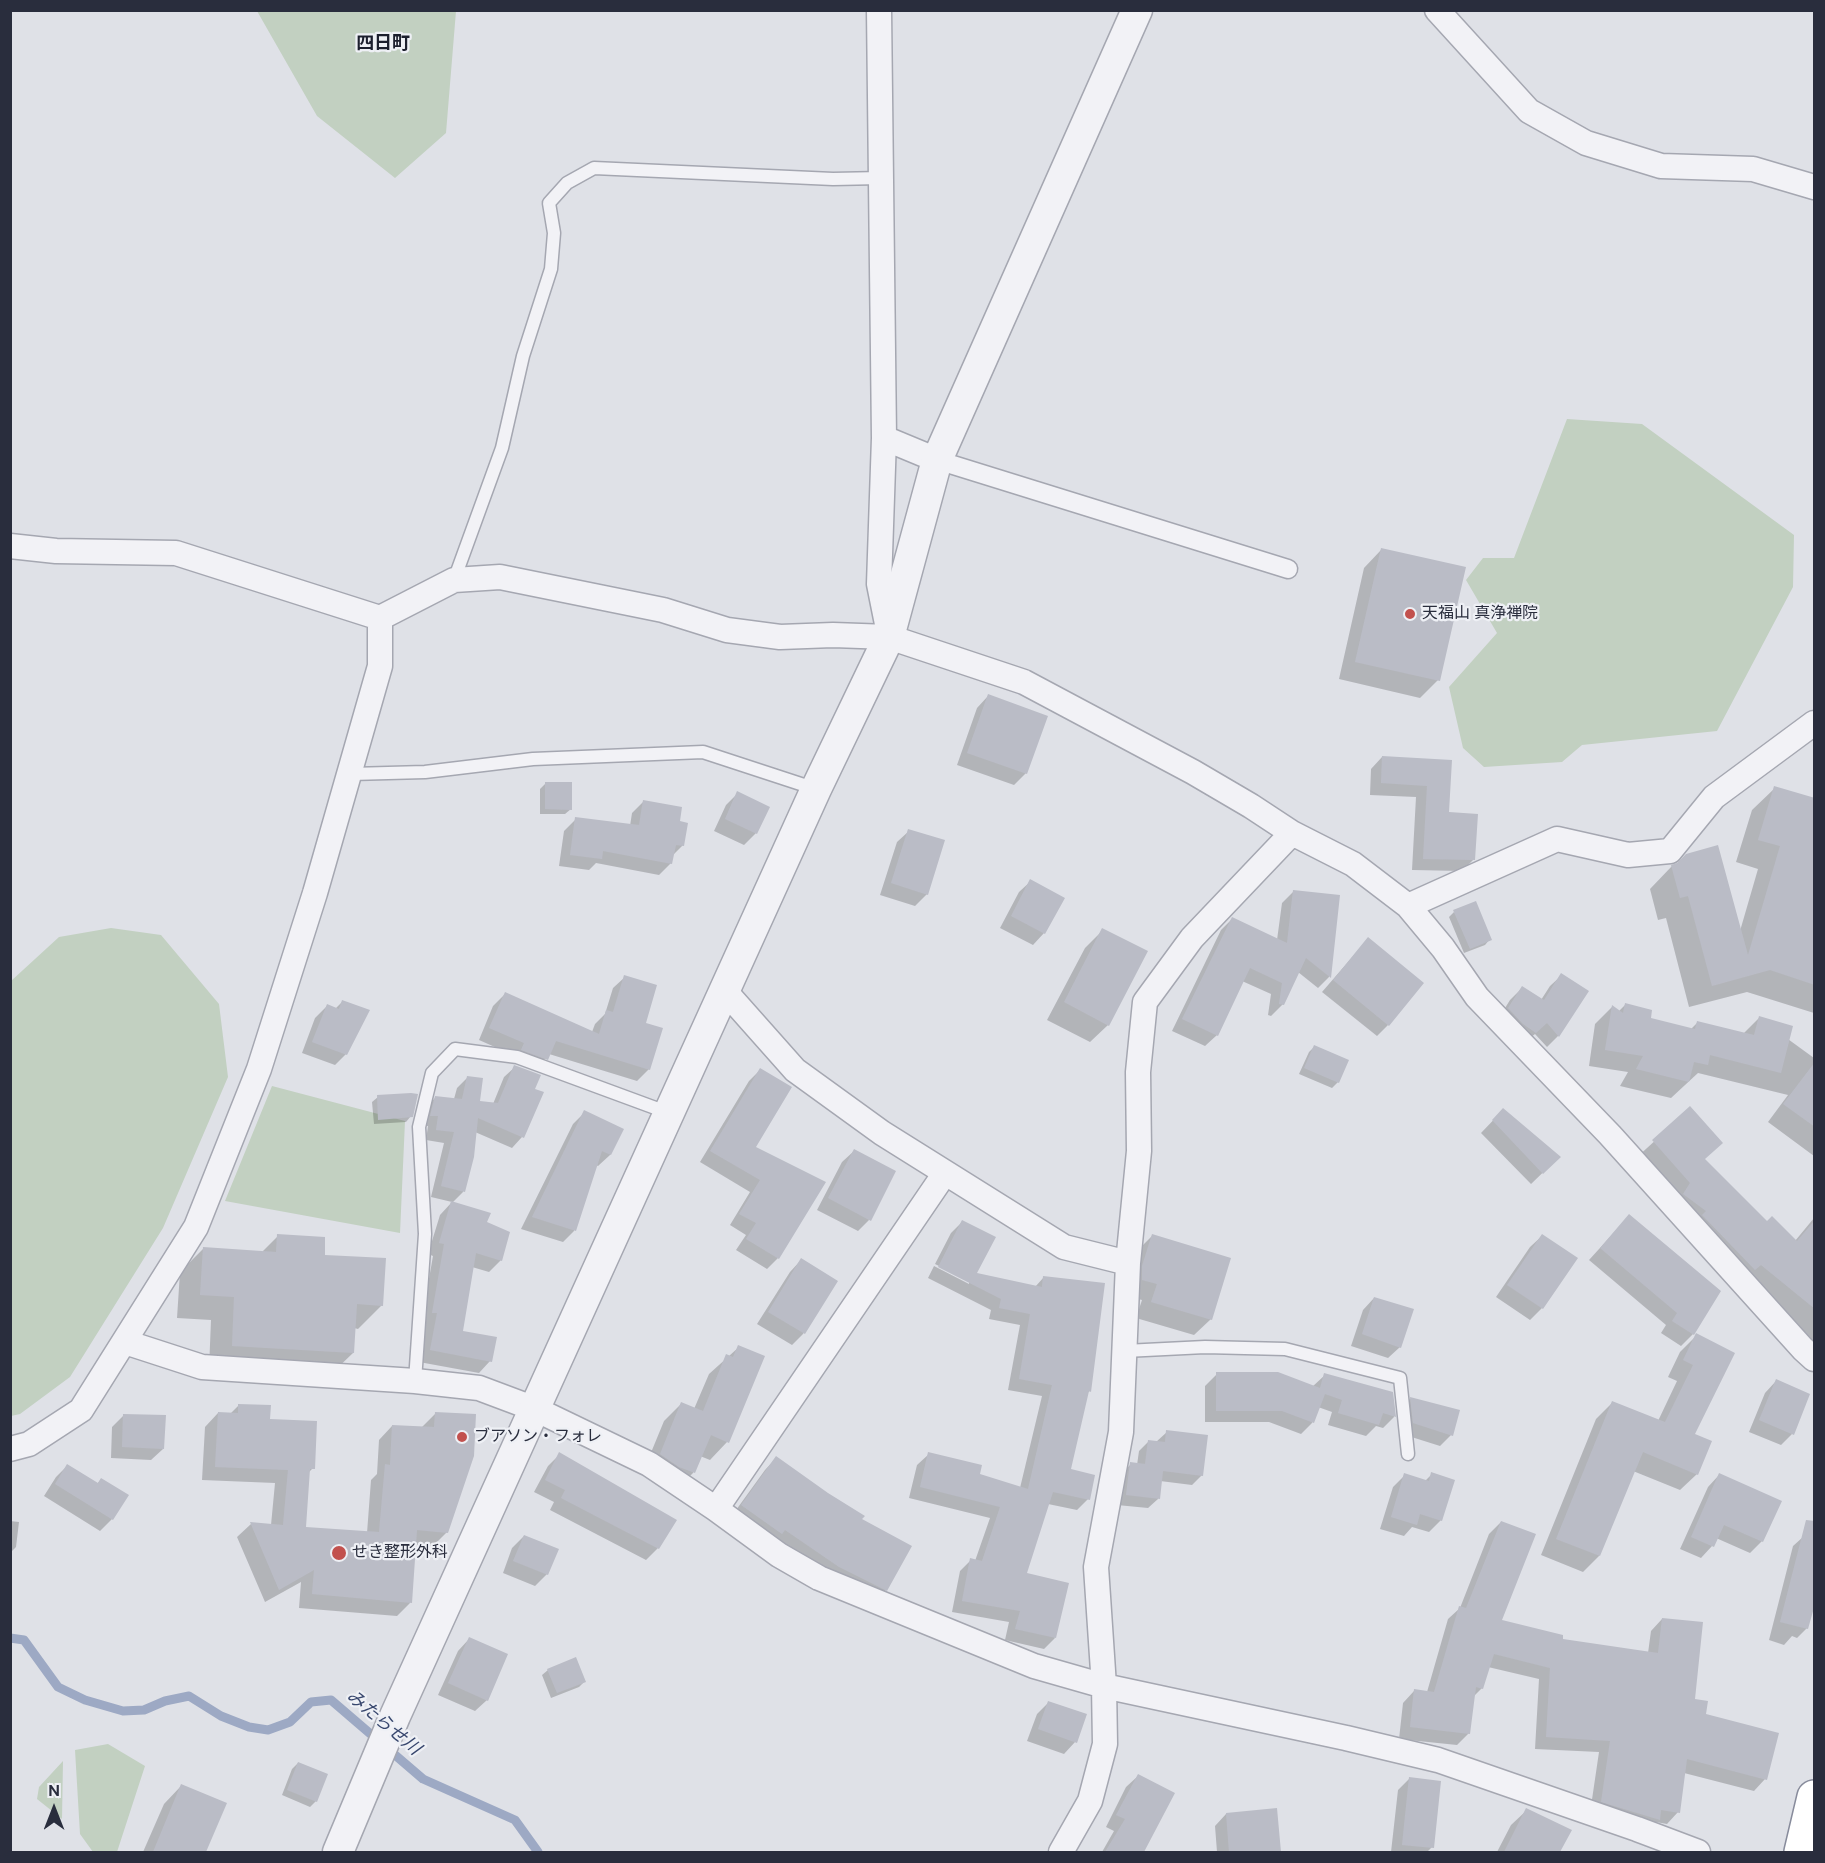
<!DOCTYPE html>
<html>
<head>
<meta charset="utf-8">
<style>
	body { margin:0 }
	#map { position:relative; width:1825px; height:1863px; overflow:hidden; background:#dfe1e7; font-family:"DM Sans",sans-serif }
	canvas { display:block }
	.frame { position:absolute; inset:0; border:12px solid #292d3d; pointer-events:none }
	.north { position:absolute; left:24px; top:1779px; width:60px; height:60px; -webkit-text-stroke:4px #eef0f5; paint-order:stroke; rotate:0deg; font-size:16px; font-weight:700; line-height:24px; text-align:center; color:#292d3d }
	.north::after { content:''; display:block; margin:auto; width:21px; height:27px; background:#292d3d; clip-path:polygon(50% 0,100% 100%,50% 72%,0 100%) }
</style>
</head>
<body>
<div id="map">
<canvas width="1825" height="1863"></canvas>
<div class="frame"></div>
<div class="north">N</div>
</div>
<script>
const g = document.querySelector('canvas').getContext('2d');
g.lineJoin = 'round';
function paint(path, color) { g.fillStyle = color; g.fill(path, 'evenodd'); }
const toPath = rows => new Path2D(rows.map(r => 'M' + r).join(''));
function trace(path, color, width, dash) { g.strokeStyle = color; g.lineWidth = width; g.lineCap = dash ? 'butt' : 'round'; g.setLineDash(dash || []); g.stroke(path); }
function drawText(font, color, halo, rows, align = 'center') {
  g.font = font + ' "DM Sans","Noto Sans JP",sans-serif'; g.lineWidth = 4.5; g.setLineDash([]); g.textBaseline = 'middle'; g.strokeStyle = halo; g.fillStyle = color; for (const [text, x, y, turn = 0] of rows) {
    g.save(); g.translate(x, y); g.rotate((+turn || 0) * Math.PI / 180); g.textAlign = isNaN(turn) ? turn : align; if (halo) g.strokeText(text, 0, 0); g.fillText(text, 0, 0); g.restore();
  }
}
paint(toPath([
	[257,11,456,11,446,133,395,178,317,116],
	[1567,419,1642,424,1794,535,1793,587,1717,731,1582,745,1562,762,1484,767,1463,748,1449,687,1497,633,1466,580,1483,558,1514,558],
	[111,928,161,935,219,1004,228,1077,163,1228,70,1377,20,1414,11,1416,11,981,59,937],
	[272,1086,405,1121,400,1233,225,1201],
	[108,1744,145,1766,117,1852,93,1852,80,1834,75,1750],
	[63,1761,62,1819,37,1799,39,1787]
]), '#c2d0c1');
paint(toPath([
	[1381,550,1438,680,1420,698,1339,679,1364,568],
	[988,696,1026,773,1014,785,957,765,977,708],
	[1382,757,1450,761,1448,814,1474,859,1462,871,1412,870,1416,797,1370,795,1371,769],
	[546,783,571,809,565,814,540,814,540,789],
	[1775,788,1814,799,1814,1013,1747,992,1689,1007,1666,918,1658,920,1650,889,1672,866,1740,931,1758,869,1736,862,1752,810],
	[738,793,756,833,744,845,714,831,726,805],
	[644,801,678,822,683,845,672,856,671,863,659,875,596,863,589,870,559,866,564,831,576,819,630,826,632,813],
	[909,831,927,894,915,906,880,895,897,842],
	[1031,881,1044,933,1033,945,1000,928,1019,892],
	[1294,891,1338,896,1329,977,1318,988,1298,972,1283,1004,1271,1016,1268,1015,1271,994,1242,981,1217,1035,1205,1046,1172,1031,1221,930,1232,919,1277,940,1282,903],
	[1454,912,1490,939,1485,945,1464,953,1449,917],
	[1103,930,1108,1025,1090,1042,1047,1020,1085,948],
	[1368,939,1388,1025,1377,1036,1322,992],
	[1562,975,1558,1036,1547,1047,1535,1034,1524,1043,1497,1021,1510,1000,1522,988,1541,1000,1550,986],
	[625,977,644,1024,649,1069,637,1081,549,1054,535,1070,511,1061,513,1055,479,1040,493,1006,505,994,592,1032,595,1024,605,1014,613,988],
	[342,1002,346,1054,335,1065,302,1053,315,1018,327,1006,335,1009],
	[1625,1005,1649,1019,1691,1029,1697,1023,1743,1034,1759,1018,1814,1058,1814,1156,1768,1122,1788,1095,1698,1073,1671,1098,1620,1086,1628,1072,1589,1066,1595,1024,1612,1007,1619,1011],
	[1314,1047,1338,1082,1332,1088,1299,1074,1309,1052],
	[515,1067,533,1089,522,1137,512,1148,475,1132,472,1157,463,1192,452,1203,485,1223,501,1260,489,1272,472,1267,461,1332,490,1361,479,1373,419,1362,426,1325,421,1324,433,1256,428,1254,440,1215,452,1202,431,1197,444,1143,426,1140,428,1126,420,1126,425,1108,436,1097,454,1099,457,1088,468,1077,479,1102,493,1104,504,1077],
	[760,1070,754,1147,778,1258,767,1269,736,1250,746,1235,730,1225,750,1192,700,1162,749,1081],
	[378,1097,411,1116,406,1122,374,1124,372,1102],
	[1690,1109,1704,1160,1767,1223,1795,1241,1814,1218,1814,1359,1636,1158],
	[1503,1110,1559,1157,1531,1184,1481,1133],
	[585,1112,622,1130,610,1155,598,1166,596,1165,574,1231,563,1242,521,1229,573,1124],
	[854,1151,869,1220,858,1231,817,1210,842,1162],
	[1629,1216,1693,1334,1681,1346,1661,1333,1666,1325,1589,1260],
	[962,1222,975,1274,1035,1287,1044,1277,1090,1391,1087,1393,1069,1470,1088,1499,1077,1510,1048,1504,1025,1574,1055,1638,1044,1649,1005,1640,1009,1622,952,1612,960,1571,971,1560,975,1561,990,1518,909,1498,917,1465,929,1454,978,1475,1020,1488,1042,1396,1008,1390,1020,1325,989,1319,991,1310,928,1278,934,1266,969,1284,969,1281,935,1264,951,1233],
	[278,1236,323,1256,382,1305,358,1329,354,1328,353,1353,329,1376,209,1369,211,1320,177,1318,180,1272,203,1249,262,1252],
	[1152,1236,1211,1319,1194,1335,1136,1318,1142,1300,1126,1296,1136,1252],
	[1542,1236,1542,1308,1530,1320,1496,1297,1530,1247],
	[801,1260,836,1281,803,1334,792,1345,757,1324,790,1272],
	[1374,1298,1400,1347,1388,1358,1351,1346,1363,1310],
	[1697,1335,1693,1435,1697,1474,1680,1490,1633,1471,1599,1556,1583,1572,1541,1555,1596,1419,1613,1402,1658,1421,1677,1381,1668,1377,1680,1352],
	[739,1347,727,1442,710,1460,700,1456,693,1473,676,1490,643,1472,664,1421,682,1403,694,1409,709,1374],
	[1217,1374,1312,1387,1325,1375,1392,1393,1394,1417,1383,1428,1376,1426,1366,1436,1328,1425,1332,1412,1318,1407,1312,1423,1301,1434,1269,1422,1205,1422,1205,1386],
	[1776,1381,1792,1434,1781,1445,1749,1432,1765,1393],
	[1411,1398,1451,1435,1440,1446,1402,1434,1399,1410],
	[239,1405,269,1420,313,1468,308,1473,305,1528,367,1533,371,1480,377,1474,379,1440,392,1426,422,1427,436,1413,447,1532,433,1546,414,1545,410,1603,397,1616,299,1608,301,1582,265,1602,237,1537,251,1524,271,1525,275,1483,202,1480,205,1427,218,1413,230,1414],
	[124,1415,163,1449,151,1460,111,1458,112,1427],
	[1167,1432,1202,1475,1192,1485,1160,1481,1158,1499,1148,1508,1117,1505,1121,1474,1131,1464,1137,1465,1139,1451,1149,1441,1156,1442],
	[560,1454,658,1548,646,1560,550,1510,554,1502,534,1492,548,1466],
	[776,1458,860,1520,886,1590,874,1601,731,1517,765,1470],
	[67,1466,97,1484,101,1479,112,1519,100,1531,44,1496,56,1477],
	[1432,1474,1441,1520,1429,1532,1412,1527,1404,1536,1380,1529,1393,1487,1405,1475,1425,1481],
	[1719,1475,1762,1541,1750,1553,1716,1538,1712,1546,1701,1558,1680,1549,1708,1487],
	[10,1521,19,1522,16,1547,11,1552],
	[1501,1522,1500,1621,1561,1640,1648,1653,1651,1631,1662,1619,1693,1701,1704,1715,1765,1779,1754,1791,1684,1773,1678,1812,1667,1824,1656,1822,1647,1831,1590,1813,1599,1752,1535,1749,1539,1679,1488,1667,1482,1688,1473,1697,1469,1733,1457,1745,1399,1739,1403,1703,1414,1691,1427,1692,1448,1619,1460,1608,1489,1534],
	[524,1536,547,1574,535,1586,503,1573,512,1548],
	[1803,1537,1807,1628,1797,1638,1792,1636,1784,1645,1769,1640,1793,1546],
	[469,1639,487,1700,475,1711,438,1695,458,1651],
	[548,1670,585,1681,579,1687,551,1698,542,1675],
	[1049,1702,1075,1742,1064,1754,1027,1741,1037,1714],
	[298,1763,316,1801,310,1807,282,1795,292,1769],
	[1138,1776,1173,1794,1143,1852,1102,1852,1114,1831,1106,1827,1126,1787],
	[1410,1778,1432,1847,1427,1852,1391,1852,1398,1790],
	[181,1786,225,1804,204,1852,143,1852,164,1804],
	[1276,1810,1279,1852,1217,1852,1215,1826,1226,1814],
	[1527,1810,1570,1831,1559,1852,1497,1852,1511,1825]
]), '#0003');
trace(toPath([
	[10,1638,24,1640,58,1687,85,1700,123,1711,144,1710,165,1701,189,1696,221,1716,249,1727,268,1730,290,1722,311,1702,331,1700,423,1779,515,1820,538,1852]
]), '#9da9c4', 9);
paint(toPath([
	[1381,548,1466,567,1440,681,1355,662],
	[988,694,1048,716,1027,774,967,753],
	[1382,756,1452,760,1449,812,1478,814,1475,860,1423,859,1427,786,1381,783],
	[545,782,572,782,572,810,545,809],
	[1774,786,1815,798,1815,985,1770,970,1712,986,1688,896,1680,898,1671,865,1677,863,1686,854,1718,845,1748,955,1780,846,1758,840],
	[737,791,770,807,757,834,725,819],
	[643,800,682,807,680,821,688,823,684,846,676,845,672,864,603,851,602,859,570,855,575,817,639,825],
	[908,829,945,840,928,895,891,883],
	[1030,879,1065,898,1045,934,1011,916],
	[1293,890,1340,895,1331,978,1306,958,1284,1005,1279,1004,1282,983,1250,968,1218,1036,1182,1019,1232,917,1287,943],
	[1476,901,1492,940,1470,949,1453,910],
	[1102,928,1148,951,1109,1026,1064,1002],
	[1368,937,1424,983,1389,1026,1333,980],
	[1561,973,1589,991,1559,1037,1547,1023,1536,1033,1523,1024,1508,1008,1522,986,1544,1000],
	[624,975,657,985,646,1023,663,1028,650,1070,556,1041,548,1060,521,1050,524,1043,489,1028,505,992,599,1034,606,1010,613,1012],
	[342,1000,370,1010,347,1055,312,1042,327,1004,339,1009],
	[1625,1003,1652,1010,1651,1018,1695,1029,1697,1021,1754,1035,1759,1016,1793,1026,1781,1073,1710,1055,1708,1065,1694,1062,1689,1082,1636,1069,1643,1056,1605,1050,1612,1005,1623,1013],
	[1314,1045,1349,1060,1339,1083,1304,1068],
	[1815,1062,1815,1127,1783,1104],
	[514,1065,541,1075,535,1089,544,1092,524,1138,478,1118,474,1157,465,1192,441,1186,454,1132,436,1130,438,1116,430,1116,435,1096,462,1099,467,1076,483,1078,480,1101,498,1103],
	[760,1068,792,1087,756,1147,826,1182,779,1259,746,1239,756,1223,739,1214,760,1180,710,1151],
	[411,1093,418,1094,413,1117,378,1120,377,1095],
	[1690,1106,1723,1143,1705,1159,1767,1221,1772,1216,1797,1241,1815,1220,1815,1309,1761,1265,1755,1270,1702,1215,1706,1211,1683,1194,1690,1183,1652,1140],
	[1503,1108,1561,1157,1543,1174,1492,1120],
	[584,1110,624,1129,611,1155,602,1151,576,1231,532,1217],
	[854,1149,896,1171,871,1221,828,1198],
	[451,1201,491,1213,487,1222,510,1232,502,1261,476,1253,463,1331,497,1337,492,1362,430,1350,437,1313,432,1313,444,1244,439,1243],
	[1629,1214,1721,1291,1694,1335,1672,1321,1677,1313,1600,1248],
	[962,1220,996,1237,977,1273,1042,1287,1043,1276,1105,1283,1091,1392,1089,1391,1071,1469,1095,1475,1090,1500,1053,1492,1027,1573,1069,1583,1056,1638,1015,1629,1020,1611,962,1601,970,1558,982,1561,1000,1507,920,1487,928,1452,982,1465,980,1474,1028,1489,1052,1385,1019,1379,1030,1314,999,1308,1001,1299,938,1267],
	[277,1234,325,1237,325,1255,386,1258,383,1306,357,1304,354,1353,232,1346,234,1297,200,1295,203,1247,276,1252],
	[1152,1234,1231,1258,1212,1320,1151,1302,1157,1284,1142,1280,1142,1266],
	[1542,1234,1578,1258,1543,1309,1507,1285],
	[801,1258,838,1281,805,1334,768,1312],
	[1374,1297,1414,1309,1401,1348,1362,1334],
	[1696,1333,1735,1353,1695,1434,1712,1441,1698,1475,1643,1452,1600,1556,1556,1539,1612,1401,1665,1422,1693,1365,1683,1360],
	[738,1345,765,1356,729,1443,711,1435,695,1473,679,1467,660,1454,681,1402,703,1411,726,1354,733,1357],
	[1216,1372,1278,1372,1320,1388,1324,1373,1393,1392,1396,1417,1383,1413,1379,1425,1338,1413,1342,1400,1325,1394,1314,1423,1282,1411,1216,1411],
	[1776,1379,1810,1394,1794,1435,1759,1420],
	[1410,1397,1460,1410,1453,1436,1413,1423],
	[238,1404,271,1405,270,1419,317,1421,315,1469,310,1469,306,1527,379,1532,385,1464,390,1465,392,1425,434,1427,435,1412,476,1414,474,1456,448,1533,417,1530,412,1603,312,1594,314,1570,279,1590,250,1522,283,1525,288,1470,215,1467,218,1412,238,1413],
	[123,1414,166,1415,164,1449,122,1447],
	[1166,1430,1208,1435,1203,1476,1163,1471,1160,1499,1126,1495,1130,1462,1145,1464,1148,1440,1165,1442],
	[559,1452,677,1520,659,1549,561,1498,565,1490,545,1480],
	[776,1456,828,1493,865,1516,862,1519,912,1546,887,1591,839,1567,785,1530,782,1534,741,1505],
	[67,1464,98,1483,101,1478,129,1495,113,1520,55,1484],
	[1431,1472,1455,1480,1442,1521,1420,1514,1417,1525,1391,1517,1404,1473,1429,1481],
	[1719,1473,1782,1501,1763,1542,1724,1525,1714,1547,1691,1537],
	[1806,1520,1815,1521,1815,1604,1808,1629,1780,1622],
	[1501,1521,1536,1534,1502,1620,1563,1635,1563,1639,1658,1653,1662,1618,1703,1622,1695,1699,1708,1701,1706,1714,1779,1733,1767,1780,1687,1759,1680,1813,1661,1810,1660,1820,1601,1802,1610,1741,1546,1737,1550,1668,1494,1654,1483,1689,1476,1687,1470,1734,1410,1727,1414,1689,1434,1692,1459,1606,1466,1608],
	[524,1535,559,1549,548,1575,513,1561],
	[469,1637,508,1654,488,1701,448,1683],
	[576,1657,586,1682,557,1693,547,1669],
	[1048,1701,1087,1714,1077,1743,1038,1729],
	[298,1762,328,1774,317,1802,287,1790],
	[1138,1774,1175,1793,1144,1852,1105,1852,1125,1819,1116,1815],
	[1409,1777,1441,1781,1434,1848,1402,1845],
	[181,1784,227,1803,206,1852,153,1852],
	[1277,1808,1281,1852,1229,1852,1226,1813],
	[1526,1808,1572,1830,1560,1852,1504,1852]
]), '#babcc6');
const service = toPath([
	[454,580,502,448,523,356,551,269,554,233,549,203,567,183,594,168,833,179,881,178],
	[351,774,425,772,533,759,703,752,816,789],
	[1125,1351,1205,1347,1285,1349,1400,1378,1408,1454],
	[415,1381,425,1234,419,1127,432,1073,455,1049,517,1057,669,1113]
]);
const pedestrian = toPath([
	[937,460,1288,569]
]);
const minor = toPath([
	[879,10,884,438,879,584,889,634],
	[1437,10,1529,111,1586,143,1661,166,1753,169,1814,187],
	[884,438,937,460],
	[10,546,56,551,176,553,380,618,454,580,500,577,663,610,727,630,780,637,833,635,889,637,1024,682,1193,772,1251,806,1292,833,1353,864,1408,906,1443,948,1477,997,1610,1135,1803,1349,1814,1359],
	[1408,906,1557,839,1628,855,1670,851,1714,797,1814,723],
	[724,990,795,1070,882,1133,1064,1247,1128,1263],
	[125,1342,202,1367,415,1381,479,1388,535,1409,649,1464,716,1509,779,1555,819,1578,1034,1666,1104,1686,1346,1738,1438,1760,1637,1829,1698,1852],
	[10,1449,29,1444,81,1410,196,1227,259,1069,315,893,380,666,380,618],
	[716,1509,945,1173],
	[1061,1852,1090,1801,1105,1744,1104,1686,1096,1567,1121,1432,1128,1263,1139,1151,1138,1072,1145,1002,1192,938,1292,833]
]);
const tertiary = toPath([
	[338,1852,395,1716,816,789,889,637,937,460,1137,10]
]);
const trunk = toPath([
	[1801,1852,1814,1797]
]);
trace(service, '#a5a7b1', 15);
trace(pedestrian, '#a5a7b1', 21);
trace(minor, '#a5a7b1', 27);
trace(tertiary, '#a5a7b1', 33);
trace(trunk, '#888c9c', 36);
trace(service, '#f2f2f6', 12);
trace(pedestrian, '#f2f2f6', 18);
trace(minor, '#f2f2f6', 24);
trace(tertiary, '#f2f2f6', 30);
trace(trunk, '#fff', 33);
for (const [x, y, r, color] of [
	[1410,614,6,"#c2514e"],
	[462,1437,6,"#c2514e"],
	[339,1553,8,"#c2514e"]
]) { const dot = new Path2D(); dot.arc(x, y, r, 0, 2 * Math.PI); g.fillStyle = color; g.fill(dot); trace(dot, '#eef0f5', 2); }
drawText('16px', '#292d3d', '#eef0f5', [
	["天福山 真浄禅院",1422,614],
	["ブアソン・フォレ",474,1437],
	["せき整形外科",352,1553]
], 'left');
drawText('bold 18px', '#1c1f2e', '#eef0f5', [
	["四日町",383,44]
]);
drawText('italic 18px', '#37466d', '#eef0f5', [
	["みたらせ川",383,1723,40]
]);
</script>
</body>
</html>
